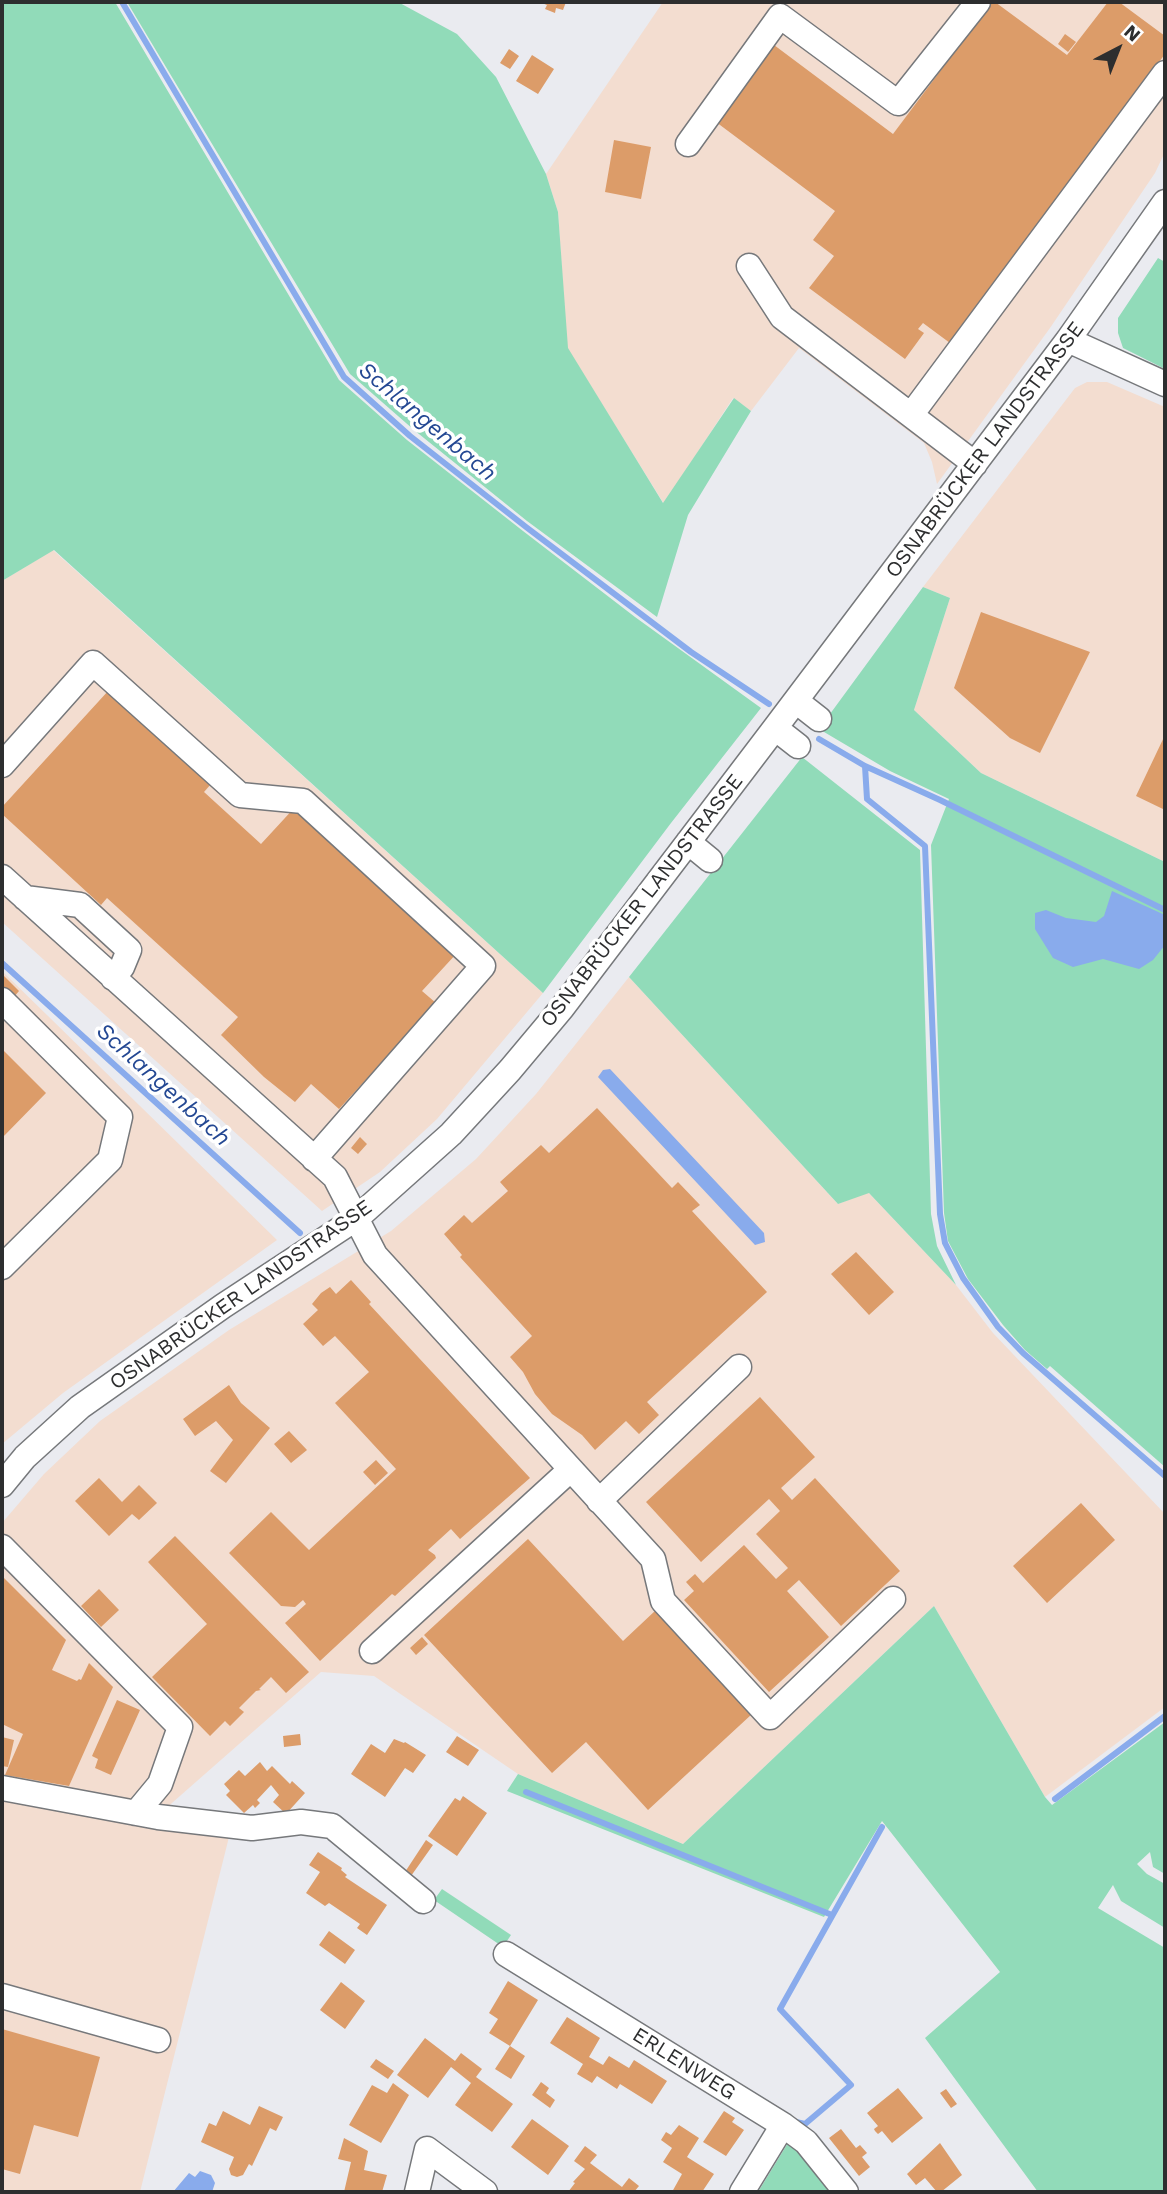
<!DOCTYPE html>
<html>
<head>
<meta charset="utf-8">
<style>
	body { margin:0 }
	#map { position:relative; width:1167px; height:2194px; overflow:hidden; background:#eaebf0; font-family:"Work Sans",sans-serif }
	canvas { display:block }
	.frame { position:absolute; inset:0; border:4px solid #2d2e2f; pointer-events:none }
	.north { position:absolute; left:1083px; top:14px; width:70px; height:70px; -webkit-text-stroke:5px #fff; paint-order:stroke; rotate:42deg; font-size:19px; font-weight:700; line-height:28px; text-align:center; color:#2d2e2f }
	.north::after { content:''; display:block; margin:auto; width:24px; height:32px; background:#2d2e2f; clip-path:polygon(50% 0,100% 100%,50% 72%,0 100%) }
</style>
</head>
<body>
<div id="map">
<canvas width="1167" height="2194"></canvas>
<div class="frame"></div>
<div class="north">N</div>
</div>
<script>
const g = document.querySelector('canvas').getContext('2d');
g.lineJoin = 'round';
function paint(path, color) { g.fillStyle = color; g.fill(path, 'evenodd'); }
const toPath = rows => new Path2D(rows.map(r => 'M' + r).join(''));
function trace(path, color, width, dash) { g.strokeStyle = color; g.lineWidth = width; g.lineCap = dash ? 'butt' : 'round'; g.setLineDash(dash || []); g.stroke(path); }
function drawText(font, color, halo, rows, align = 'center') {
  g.font = font + ' "Work Sans",sans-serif'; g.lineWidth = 7; g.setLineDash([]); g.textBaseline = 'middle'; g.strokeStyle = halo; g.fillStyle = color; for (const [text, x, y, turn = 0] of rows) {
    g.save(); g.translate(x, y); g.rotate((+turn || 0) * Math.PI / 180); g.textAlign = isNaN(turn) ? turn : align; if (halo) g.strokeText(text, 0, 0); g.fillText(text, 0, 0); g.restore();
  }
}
paint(toPath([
	[663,2,1165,2,1165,152,1155,173,1050,328,937,484,932,462,924,443,799,348,751,411,733,398,664,504,567,348,558,212,546,174],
	[1087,382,1107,382,1165,407,1165,862,981,773,914,710,950,598,923,587,1075,388],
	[53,550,543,993,437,1119,380,1172,322,1211,2,922,2,581],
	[2,971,277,1240,63,1393,2,1444],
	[629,977,838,1204,868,1192,956,1285,993,1333,1165,1514,1165,1707,1045,1797,934,1606,683,1844,518,1774,374,1676,321,1672,164,1810,230,1833,140,2192,2,2192,2,1523,44,1474,100,1421,229,1330,391,1231,476,1159,536,1094]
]), '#f3ddd0');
paint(toPath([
	[2,2,115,2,339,380,407,440,523,531,635,617,761,708,671,823,543,993,54,550,2,581],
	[127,2,398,2,457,34,496,77,546,174,558,212,568,348,663,503,734,398,751,411,688,515,657,617,527,521,414,430,350,374],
	[1158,258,1165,262,1165,369,1123,348,1118,333,1118,318],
	[923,587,950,598,914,710,981,773,1165,862,1165,1467,1050,1366,1047,1369,1025,1350,1003,1325,968,1279,948,1241,944,1213,931,845,949,799,890,771,819,729],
	[802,757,920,850,931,1214,937,1246,956,1285,869,1193,838,1204,629,977],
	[934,1606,1045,1797,1052,1805,1165,1722,1165,1874,1153,1867,1150,1852,1137,1864,1147,1874,1165,1884,1165,1928,1121,1901,1113,1885,1098,1908,1165,1948,1165,2192,1038,2192,925,2038,1000,1972,882,1821,824,1917,507,1791,518,1774,683,1844],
	[442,1889,511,1935,503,1947,434,1900],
	[791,2138,834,2192,758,2192]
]), '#91dbb9');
paint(toPath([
	[1112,891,1165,915,1165,945,1153,960,1139,969,1103,959,1073,967,1053,958,1035,929,1035,913,1046,910,1066,918,1096,922,1104,916],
	[610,1069,764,1233,765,1242,755,1245,598,1077,603,1070],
	[200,2171,211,2175,215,2183,212,2192,173,2192,189,2173,195,2177]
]), '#89abec');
trace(toPath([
	[122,2,344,377,410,436,526,527,691,652,769,704],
	[819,739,865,766,940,800,1165,910],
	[865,766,867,799,925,846,940,1214,945,1243,963,1278,998,1327,1023,1353,1165,1476],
	[2,963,300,1233],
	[526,1792,832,1915],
	[1055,1799,1165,1716],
	[796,2122,805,2124,851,2085,780,2009,882,1827]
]), '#89abec', 6);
paint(toPath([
	[539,2,566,2,563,10,556,8,555,13,545,9,547,5],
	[992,2,995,2,1067,55,1108,2,1119,2,1165,36,1165,54,950,343,923,323,918,329,924,333,905,359,809,288,834,256,813,240,835,211,716,122,774,45,893,134],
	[1065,34,1076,42,1068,52,1058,44],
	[509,49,519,56,510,69,500,63],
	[532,55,554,69,538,94,516,81],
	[614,140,651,147,641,199,605,192],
	[981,612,1090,652,1040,753,1010,738,954,688],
	[109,690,211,784,204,792,261,844,296,806,457,953,422,991,436,1003,339,1109,311,1084,295,1102,264,1077,221,1035,238,1017,107,898,101,905,2,814,2,807],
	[1165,735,1165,810,1136,796],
	[2,974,19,991,13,998,2,986],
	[2,1049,46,1093,2,1138],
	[597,1108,672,1188,678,1182,700,1205,692,1211,767,1292,647,1402,659,1415,639,1434,626,1421,595,1450,582,1435,552,1414,535,1394,523,1372,510,1357,532,1336,460,1257,462,1255,444,1234,464,1215,472,1223,508,1191,500,1182,541,1145,549,1153],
	[360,1137,367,1144,358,1154,351,1148],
	[856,1252,894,1292,869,1315,831,1274],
	[351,1280,371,1302,369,1304,530,1478,460,1539,451,1529,428,1550,435,1555,436,1558,395,1596,392,1594,320,1661,285,1623,306,1604,303,1600,295,1607,281,1606,229,1553,271,1512,309,1550,396,1469,335,1403,369,1372,335,1336,323,1346,303,1324,318,1310,312,1304,321,1293,330,1287,336,1294],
	[229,1385,241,1403,270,1428,226,1483,210,1471,233,1440,216,1421,195,1436,183,1419],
	[760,1397,815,1457,781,1488,792,1500,815,1478,900,1571,841,1626,799,1580,787,1591,829,1637,769,1692,684,1600,694,1591,686,1582,695,1574,703,1583,744,1545,776,1579,788,1568,756,1534,780,1511,769,1499,701,1562,646,1502],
	[289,1431,307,1450,291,1463,274,1444],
	[376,1460,388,1473,375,1485,363,1472],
	[99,1478,122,1502,139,1485,157,1503,139,1520,132,1514,109,1536,75,1501],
	[1081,1503,1115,1540,1047,1603,1013,1566],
	[175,1536,309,1672,286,1693,271,1677,259,1689,261,1690,256,1691,239,1708,244,1712,230,1726,225,1721,210,1736,152,1677,207,1624,148,1562],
	[528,1539,623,1641,656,1610,752,1714,648,1810,586,1742,552,1773,424,1635],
	[3,1577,66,1640,52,1670,77,1681,79,1679,81,1680,89,1663,113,1687,69,1786,5,1775,23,1734,2,1724],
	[99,1589,119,1610,101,1627,81,1606],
	[422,1637,428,1644,416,1655,410,1648],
	[117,1700,140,1710,111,1775,95,1768,98,1759,92,1756],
	[300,1734,301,1745,284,1747,283,1736],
	[457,1736,479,1750,468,1766,446,1752],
	[2,1737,14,1740,8,1767,2,1766],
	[394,1739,404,1743,405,1742,426,1755,413,1773,405,1768,385,1797,351,1774,371,1744,385,1753],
	[260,1762,267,1771,272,1766,290,1784,292,1781,305,1793,286,1814,273,1802,279,1795,271,1785,257,1800,260,1803,255,1808,253,1805,244,1813,226,1795,230,1791,224,1784,239,1770,245,1776],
	[463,1796,487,1813,457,1856,428,1836,455,1798,460,1801],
	[426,1840,433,1845,411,1876,405,1872],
	[318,1852,342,1868,341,1870,347,1875,345,1877,387,1905,367,1935,357,1928,360,1924,329,1903,325,1906,306,1893,320,1872,309,1865],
	[329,1931,355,1950,345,1964,319,1945],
	[508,1981,538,2000,510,2046,489,2033,498,2019,489,2013],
	[341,1982,365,2001,345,2029,320,2010],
	[567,2017,600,2038,589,2057,603,2065,609,2056,629,2068,634,2060,667,2081,652,2104,620,2084,617,2089,597,2076,592,2083,577,2074,583,2064,550,2043],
	[2,2029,100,2057,78,2137,34,2125,20,2174,2,2169],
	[425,2038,455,2061,461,2053,482,2069,476,2077,513,2104,492,2132,455,2105,471,2083,451,2067,428,2098,397,2075],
	[510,2046,525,2056,511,2079,495,2069],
	[376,2059,394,2071,388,2079,370,2067],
	[541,2082,549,2088,546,2093,555,2100,550,2108,532,2095],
	[393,2083,409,2095,381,2143,349,2125,372,2085,387,2093],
	[898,2088,923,2118,892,2143,882,2131,878,2134,875,2131,874,2129,878,2126,867,2113],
	[946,2089,957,2104,951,2108,940,2093],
	[259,2106,283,2117,276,2131,270,2128,252,2166,249,2164,243,2175,237,2177,231,2175,229,2169,234,2157,201,2142,209,2123,216,2126,223,2111,250,2125],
	[724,2111,735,2118,732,2122,744,2130,726,2156,703,2142],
	[532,2119,569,2146,548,2175,511,2147],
	[679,2125,699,2138,687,2157,714,2174,702,2192,672,2192,682,2174,663,2162,672,2148,661,2140,666,2132,671,2135],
	[841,2129,856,2148,860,2145,867,2153,862,2157,870,2167,859,2176,829,2138],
	[344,2138,368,2151,364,2170,387,2175,382,2192,344,2192,351,2162,338,2159],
	[940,2143,962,2175,941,2192,937,2192,925,2178,916,2185,907,2174],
	[585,2146,597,2155,590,2163,622,2187,629,2178,639,2186,634,2192,568,2192,575,2183,573,2182,585,2169,574,2161]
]), '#dc9c69');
const minor = toPath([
	[688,144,780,16,898,103,978,2],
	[749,266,782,317,975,464],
	[1068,340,1165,384],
	[911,415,1165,73],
	[796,701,819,719],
	[775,728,798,746],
	[2,765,93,663,240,795,303,801,483,966,314,1159],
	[688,842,710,860],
	[2,877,335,1177,375,1255,653,1559,663,1601,770,1717,893,1599],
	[25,898,80,905,129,950,122,967,113,978],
	[2,1000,120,1117,110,1160,2,1267],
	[2,1485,25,1457,80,1407,223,1306,357,1218,451,1134,510,1070,562,1008,775,728,1068,340,1165,202],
	[599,1501,739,1367],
	[2,1547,180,1727,160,1784,136,1813],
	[372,1651,570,1470],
	[2,1788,158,1817,252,1828,301,1822,332,1826,423,1901],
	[506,1954,783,2125,806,2142,846,2192],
	[2,1996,158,2040],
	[417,2192,427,2149,485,2192],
	[742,2192,783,2125]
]);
trace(minor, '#76787b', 27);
trace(minor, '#fff', 24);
drawText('21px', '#2d2e2f', '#fff', [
	["OSNABRÜCKER LANDSTRASSE",985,450,-53],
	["OSNABRÜCKER LANDSTRASSE",642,901,-52],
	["OSNABRÜCKER LANDSTRASSE",241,1295,-35],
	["ERLENWEG",684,2064,32]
]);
drawText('italic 23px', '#244893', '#fff', [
	["Schlangenbach",427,422,40],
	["Schlangenbach",163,1085,42]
]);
</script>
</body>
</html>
